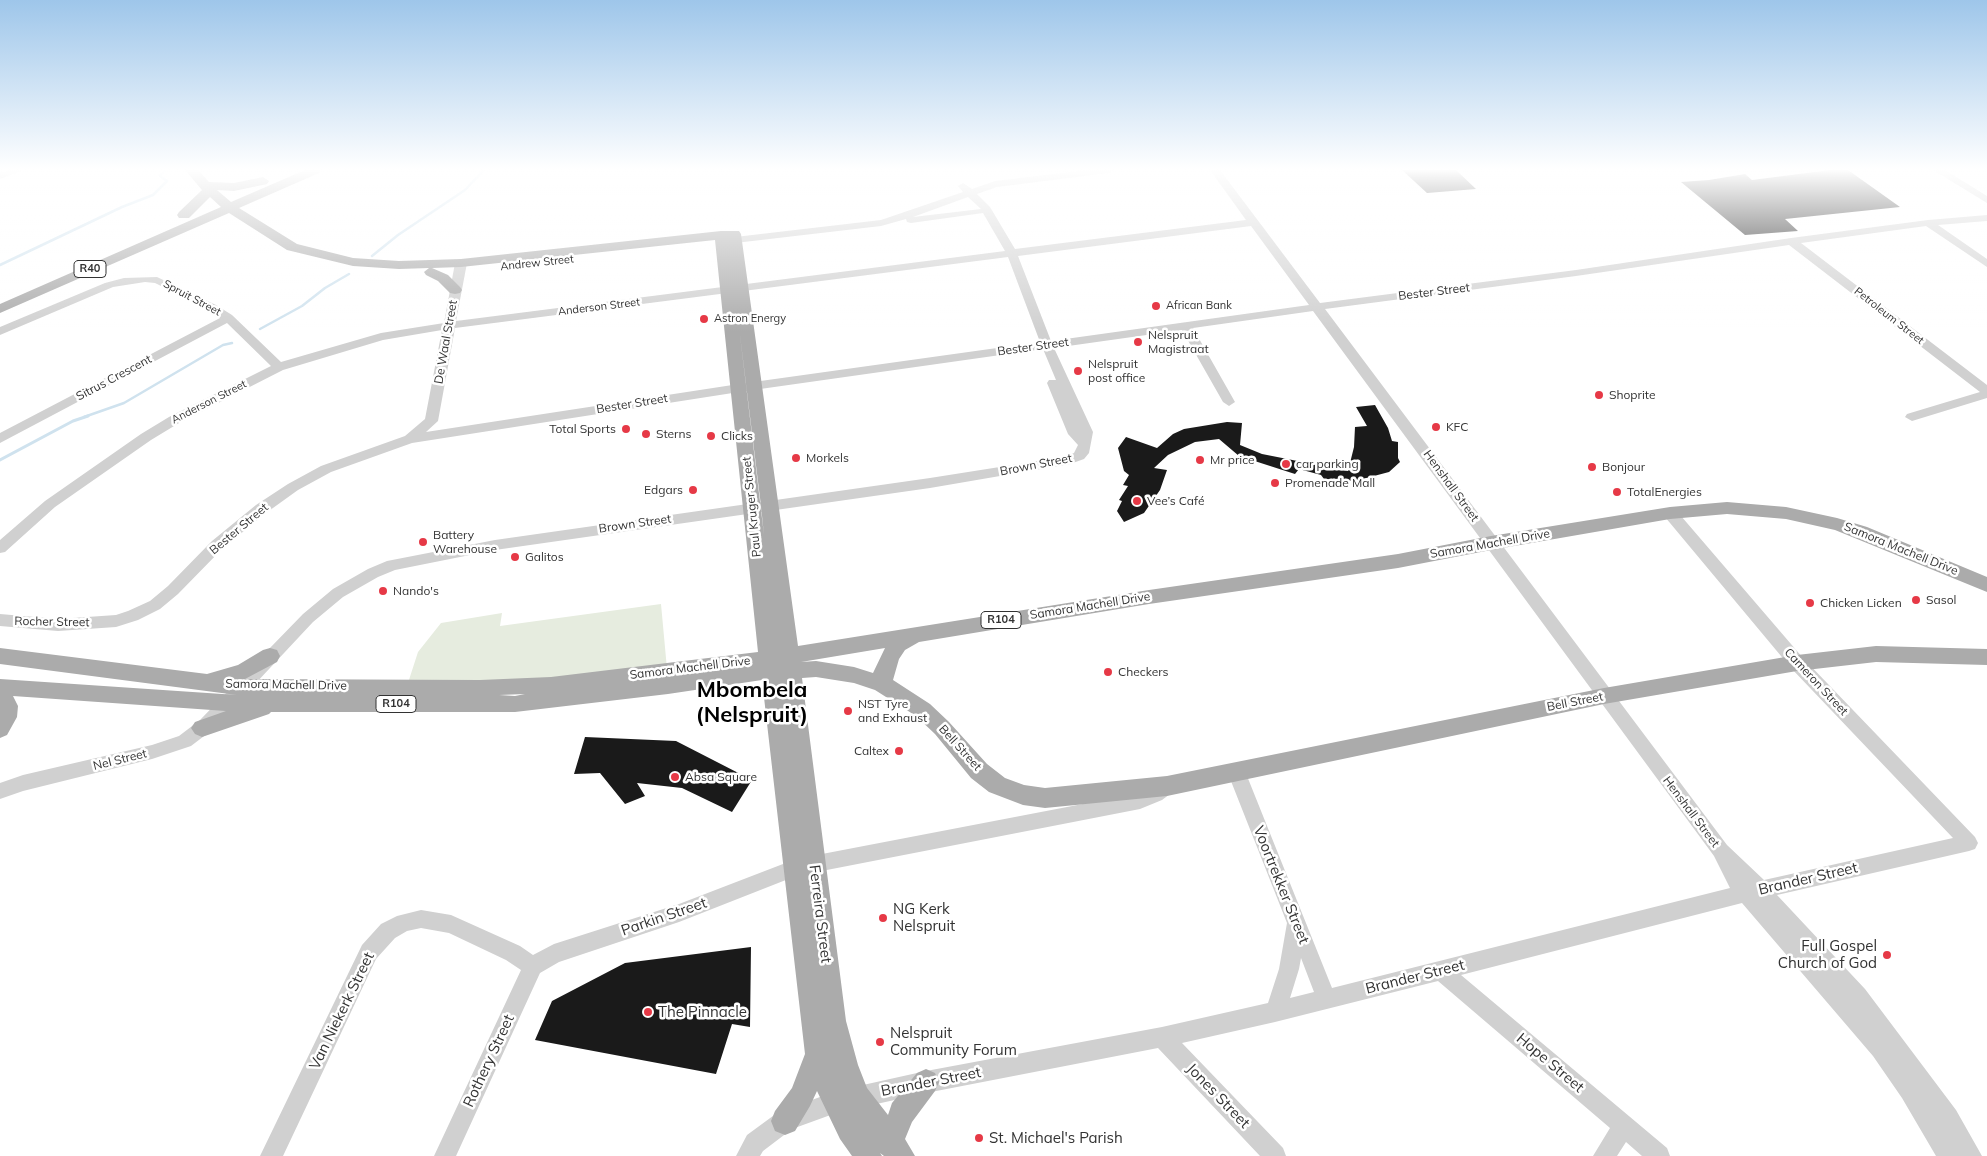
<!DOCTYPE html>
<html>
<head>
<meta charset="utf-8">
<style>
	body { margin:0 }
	canvas { display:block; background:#fff }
</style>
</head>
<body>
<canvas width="1987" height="1156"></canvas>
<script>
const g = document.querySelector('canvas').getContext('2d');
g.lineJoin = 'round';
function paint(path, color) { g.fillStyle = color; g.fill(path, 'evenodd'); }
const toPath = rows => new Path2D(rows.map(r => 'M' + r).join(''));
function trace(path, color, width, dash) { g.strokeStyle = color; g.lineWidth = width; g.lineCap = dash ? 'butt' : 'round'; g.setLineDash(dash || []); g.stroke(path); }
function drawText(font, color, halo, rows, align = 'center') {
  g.font = font + ' Mulish,sans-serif'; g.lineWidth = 5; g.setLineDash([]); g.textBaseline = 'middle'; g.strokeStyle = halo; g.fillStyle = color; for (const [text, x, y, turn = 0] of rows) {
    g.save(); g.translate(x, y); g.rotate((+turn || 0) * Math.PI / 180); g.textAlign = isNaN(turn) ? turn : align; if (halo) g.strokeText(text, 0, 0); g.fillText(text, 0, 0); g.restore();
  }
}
paint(toPath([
	[661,604,667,669,596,678,407,686,418,652,441,623,502,613,500,626]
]), '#e6ecdf');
trace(toPath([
	[372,256,398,235,465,190,484,170],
	[0,265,122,207,153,195,167,181,160,176,165,170],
	[260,329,302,306,325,288,349,274],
	[84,417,124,403,223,345,232,343]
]), '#cfe2ee', 2.5);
trace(toPath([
	[0,460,73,421,88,416]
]), '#cfe2ee', 3);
paint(toPath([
	[1402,170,1456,170,1476,189,1427,193],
	[1830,170,1848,170,1900,207,1785,219,1798,231,1745,235,1681,182,1709,180,1745,174,1752,180],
	[1375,405,1388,428,1392,441,1398,442,1398,458,1400,462,1389,472,1355,481,1324,479,1321,475,1299,469,1295,474,1239,456,1219,439,1195,442,1168,455,1154,468,1167,470,1160,490,1144,513,1124,522,1117,511,1122,501,1119,500,1128,486,1123,485,1129,475,1124,471,1118,448,1126,437,1157,448,1173,434,1184,429,1227,422,1242,423,1240,445,1262,454,1348,471,1354,447,1355,427,1367,426,1356,407],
	[585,737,676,741,752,780,732,812,682,788,637,783,645,796,625,804,600,773,574,774],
	[751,947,750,1027,732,1024,716,1074,535,1040,552,1001,625,963]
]), '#1a1a1a');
paint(toPath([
	[9,170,24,170,0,179,0,173,9,170],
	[1085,170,1114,170,1109,173,997,187,977,194,990,207,1015,249,1246,220,1210,170,1220,170,1320,303,1576,270,1791,238,1928,220,1987,215,1987,221,1938,225,1987,259,1987,267,1926,226,1801,243,1987,385,1987,398,1912,421,1905,417,1907,414,1980,392,1789,245,1576,276,1325,309,1727,845,1764,880,1953,838,1791,668,1665,517,1663,513,1665,509,1670,508,1675,509,1803,658,1975,837,1978,843,1975,849,1969,851,1777,895,1865,989,1956,1110,1982,1156,1936,1156,1902,1098,1873,1056,1742,903,1461,975,1667,1148,1670,1156,1642,1156,1626,1142,1617,1156,1593,1156,1610,1128,1438,981,1275,1022,1182,1043,1283,1148,1286,1156,1260,1156,1158,1048,926,1093,836,1113,792,1129,763,1151,760,1156,736,1156,747,1135,777,1113,836,1091,926,1071,1162,1027,1268,1003,1279,969,1287,923,1227,771,1230,766,1236,764,1242,766,1245,771,1332,988,1730,888,1714,856,1313,311,1193,328,1235,402,1229,406,1223,402,1182,330,1054,348,1093,432,1089,453,1084,459,1070,464,930,488,495,550,395,570,378,577,343,597,313,622,212,730,191,746,152,759,23,791,0,799,0,783,23,775,152,745,179,736,200,720,303,614,333,589,368,569,387,561,495,540,930,478,1063,457,1074,453,1078,445,1068,434,1047,383,1049,380,1056,380,1043,349,739,392,412,443,331,472,298,490,266,513,222,549,178,594,160,609,138,620,116,627,58,631,0,626,0,614,58,619,116,615,128,611,150,601,168,586,212,541,256,505,288,484,321,466,405,436,425,419,442,330,383,340,283,370,179,423,151,440,55,507,5,552,0,553,0,540,45,501,141,434,169,417,271,366,227,323,0,443,0,433,220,318,208,309,155,283,145,282,113,287,0,335,0,327,105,283,124,278,157,277,216,305,232,315,281,362,381,333,444,323,455,263,461,260,467,263,456,321,1005,251,983,213,911,223,907,222,906,219,881,226,735,243,730,240,735,237,881,220,963,192,958,186,963,183,972,189,995,181,1085,170],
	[968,197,981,209,913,217,968,197],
	[1251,226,1309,305,1051,341,1018,256,1251,226],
	[1008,257,1040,342,739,384,426,432,438,421,455,328,1008,257],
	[1301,958,1314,992,1290,998,1299,969,1301,958],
	[1933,170,1945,170,1987,196,1987,203,1933,170],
	[1164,781,1170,784,1173,789,1170,794,1162,800,1140,809,796,876,679,922,559,962,540,973,456,1156,434,1156,521,970,506,960,449,933,421,928,407,931,395,938,376,959,283,1156,260,1156,362,945,381,924,397,916,421,910,451,915,520,946,533,955,554,944,679,904,796,859,1140,793,1164,781]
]), '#d0d0d0');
paint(toPath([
	[185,170,198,170,209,182,234,183,263,177,269,181,267,184,234,191,217,190,231,202,305,170,321,170,319,173,239,208,297,244,353,258,399,261,461,259,721,231,739,231,741,234,798,646,1149,590,1398,554,1491,536,1670,507,1727,502,1786,507,1837,518,1867,527,1987,577,1987,592,1835,530,1786,519,1727,514,1670,519,1491,550,1398,568,1149,604,919,642,905,650,899,659,893,680,930,704,949,722,987,764,1005,778,1024,785,1045,788,1167,776,1604,688,1797,655,1876,646,1987,649,1987,665,1876,662,1797,671,1604,704,1167,796,1045,808,1023,805,989,792,971,778,935,734,916,716,875,690,854,683,816,677,802,678,846,1021,858,1065,867,1088,888,1115,892,1103,917,1073,926,1069,935,1073,939,1082,935,1091,912,1122,905,1139,915,1156,884,1156,880,1153,882,1156,852,1156,840,1139,817,1091,810,1106,795,1131,785,1135,775,1131,771,1121,775,1111,792,1088,805,1054,762,680,668,694,515,712,271,712,269,714,202,737,195,734,191,728,195,722,226,711,13,696,18,706,17,717,7,735,0,738,0,679,237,695,0,664,0,648,207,674,238,665,263,650,270,648,277,650,280,656,277,662,245,679,480,680,551,677,758,652,715,240,461,267,432,268,448,275,460,287,462,290,460,293,455,294,450,293,438,281,426,275,424,272,429,268,399,269,353,266,287,250,229,213,0,313,0,304,221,207,210,197,189,218,179,218,177,215,179,212,202,190,185,170],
	[739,327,761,506,764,535,739,327],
	[885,648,873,673,854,667,816,661,801,662,885,648],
	[525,694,515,696,499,695,525,694]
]), '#ababab');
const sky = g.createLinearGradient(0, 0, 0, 332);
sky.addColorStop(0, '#9ec6ea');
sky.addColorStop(0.51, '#fff');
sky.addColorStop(1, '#ffffff00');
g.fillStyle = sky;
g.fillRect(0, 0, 1987, 332);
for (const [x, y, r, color] of [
	[1156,306,5,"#e63946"],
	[704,319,5,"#e63946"],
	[1138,342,5,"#e63946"],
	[1078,371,5,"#e63946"],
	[1599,395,5,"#e63946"],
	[1436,427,5,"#e63946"],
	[626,429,5,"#e63946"],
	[646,434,5,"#e63946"],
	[711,436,5,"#e63946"],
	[796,458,5,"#e63946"],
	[1200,460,5,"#e63946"],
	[1286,464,5,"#e63946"],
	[1592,467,5,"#e63946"],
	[1275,483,5,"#e63946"],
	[693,490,5,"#e63946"],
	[1617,492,5,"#e63946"],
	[1137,501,5,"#e63946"],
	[423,542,5,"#e63946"],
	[515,557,5,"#e63946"],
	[383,591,5,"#e63946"],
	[1916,600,5,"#e63946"],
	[1810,603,5,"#e63946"],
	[1108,672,5,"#e63946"],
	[848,711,5,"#e63946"],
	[899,751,5,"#e63946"],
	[675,777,5,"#e63946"],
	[883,918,5,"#e63946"],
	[1887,955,5,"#e63946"],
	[648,1012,5,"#e63946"],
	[880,1042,5,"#e63946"],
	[979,1138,5,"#e63946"]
]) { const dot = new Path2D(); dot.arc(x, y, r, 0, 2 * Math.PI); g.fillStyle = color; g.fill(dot); trace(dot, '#fff', 2); }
drawText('11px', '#333', '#fff', [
	["Andrew Street",537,263,-6],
	["Spruit Street",192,298,28],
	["Anderson Street",599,307,-7],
	["Petroleum Street",1889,316,38],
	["Anderson Street",209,402,-27]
]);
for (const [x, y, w] of [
	[90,269,32],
	[1001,620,40],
	[396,704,40]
]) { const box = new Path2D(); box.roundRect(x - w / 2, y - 8.5, w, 17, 4); g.fillStyle = '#fff'; g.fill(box); trace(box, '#333', 1); }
drawText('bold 11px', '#333', null, [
	["R40",90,269],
	["R104",1001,620],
	["R104",396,704]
]);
drawText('11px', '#333', '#fff', [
	["African Bank",1166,306],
	["Astron Energy",714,319]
], 'left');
drawText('12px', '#333', '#fff', [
	["Bester Street",1434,292,-7],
	["De Waal Street",446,342,-80],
	["Bester Street",1033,347,-8],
	["Sitrus Crescent",114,378,-28],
	["Bester Street",632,404,-9],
	["Brown Street",1036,465,-11],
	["Henshall Street",1451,486,54],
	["Paul Kruger Street",752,507,-96],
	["Brown Street",635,524,-8],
	["Bester Street",239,529,-40],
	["Samora Machell Drive",1490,544,-10],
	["Samora Machell Drive",1901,549,22],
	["Samora Machell Drive",1090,606,-9],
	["Rocher Street",52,622,1],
	["Samora Machell Drive",690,668,-7],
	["Cameron Street",1816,682,47],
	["Samora Machell Drive",286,685,1],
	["Bell Street",1575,702,-11],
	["Bell Street",960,748,48],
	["Nel Street",120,760,-14],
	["Henshall Street",1691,812,53]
]);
drawText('12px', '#333', '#fff', [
	["Nelspruit",1148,335],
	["Magistraat",1148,349],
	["Nelspruit",1088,364],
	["post office",1088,378],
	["Shoprite",1609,395],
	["KFC",1446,427],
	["Total Sports",616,429,"right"],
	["Sterns",656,434],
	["Clicks",721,436],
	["Morkels",806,458],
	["Mr price",1210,460],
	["car parking",1296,464],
	["Bonjour",1602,467],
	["Promenade Mall",1285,483],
	["Edgars",683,490,"right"],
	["TotalEnergies",1627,492],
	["Vee’s Café",1147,501],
	["Battery",433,535],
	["Warehouse",433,549],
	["Galitos",525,557],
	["Nando's",393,591],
	["Sasol",1926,600],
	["Chicken Licken",1820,603],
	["Checkers",1118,672],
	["NST Tyre",858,704],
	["and Exhaust",858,718],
	["Caltex",889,751,"right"],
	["Absa Square",685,777]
], 'left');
drawText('15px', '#333', '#fff', [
	["Brander Street",1808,879,-13],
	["Voortrekker Street",1281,885,68],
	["Ferreira Street",820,914,83],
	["Parkin Street",664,917,-19],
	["Brander Street",1415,977,-14],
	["Van Niekerk Street",342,1011,-64],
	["Rothery Street",489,1061,-65],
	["Hope Street",1550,1063,40],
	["Brander Street",931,1082,-11],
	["Jones Street",1218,1096,46]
]);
drawText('15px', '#333', '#fff', [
	["NG Kerk",893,909],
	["Nelspruit",893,926],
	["Full Gospel",1877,946,"right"],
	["Church of God",1877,963,"right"],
	["The Pinnacle",658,1012],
	["Nelspruit",890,1033],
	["Community Forum",890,1050],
	["St. Michael's Parish",989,1138]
], 'left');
drawText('bold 22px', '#000', '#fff', [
	["Mbombela",752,690],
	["(Nelspruit)",752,715]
]);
</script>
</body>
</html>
